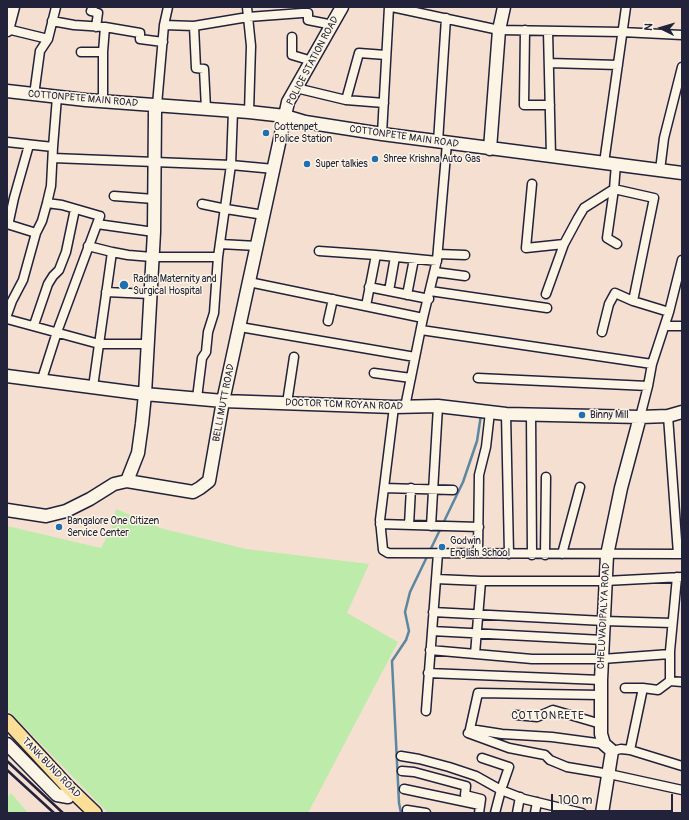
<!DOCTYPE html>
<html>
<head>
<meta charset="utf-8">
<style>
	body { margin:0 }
	#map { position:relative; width:689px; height:820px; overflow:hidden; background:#f5dfd0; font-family:Pangolin,sans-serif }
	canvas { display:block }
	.frame { position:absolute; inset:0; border:8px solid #22223b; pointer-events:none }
	.north { position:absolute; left:641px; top:8px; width:40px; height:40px; -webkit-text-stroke:3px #fcf5e5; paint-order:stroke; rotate:275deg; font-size:11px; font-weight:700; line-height:16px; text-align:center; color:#22223b }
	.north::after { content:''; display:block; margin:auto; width:14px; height:18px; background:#22223b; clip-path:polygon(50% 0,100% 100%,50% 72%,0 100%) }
	.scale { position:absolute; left:551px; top:794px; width:122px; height:18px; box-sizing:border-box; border:2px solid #22223b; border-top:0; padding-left:5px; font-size:12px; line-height:14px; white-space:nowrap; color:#22223b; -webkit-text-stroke:3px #fcf5e5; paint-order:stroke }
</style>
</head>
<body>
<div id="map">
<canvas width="689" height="820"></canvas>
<div class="frame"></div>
<div class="north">N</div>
<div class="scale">100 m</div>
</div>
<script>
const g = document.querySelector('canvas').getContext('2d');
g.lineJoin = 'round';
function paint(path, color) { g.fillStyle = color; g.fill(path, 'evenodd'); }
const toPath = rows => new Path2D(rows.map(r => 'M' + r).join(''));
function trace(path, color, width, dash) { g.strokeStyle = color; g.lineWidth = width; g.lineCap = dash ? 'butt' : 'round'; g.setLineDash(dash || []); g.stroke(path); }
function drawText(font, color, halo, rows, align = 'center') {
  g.font = font + ' Pangolin,sans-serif'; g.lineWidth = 3; g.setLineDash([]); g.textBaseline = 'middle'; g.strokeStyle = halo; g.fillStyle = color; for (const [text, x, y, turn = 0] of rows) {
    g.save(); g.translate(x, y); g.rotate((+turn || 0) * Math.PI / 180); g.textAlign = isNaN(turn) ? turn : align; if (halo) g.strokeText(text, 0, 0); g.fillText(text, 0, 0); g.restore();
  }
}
paint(toPath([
	[116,509,160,528,246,549,369,564,347,613,398,642,308,813,108,813,7,709,7,526,101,548,110,531],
	[11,793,28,813,7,813,7,798]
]), '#bcebaa');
trace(toPath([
	[401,813,399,803,392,661,406,640,409,631,405,612,410,592,463,482,477,441,481,415]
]), '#5c87a0', 2.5);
const street = toPath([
	[93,7,91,11,98,13,96,27],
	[247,7,251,46,249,112],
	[392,7,499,30,622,32,682,35],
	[52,21,74,25,105,27,140,33,140,39,163,42],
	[164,25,194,26,248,17,302,13,308,13,308,20,333,25],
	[194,26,196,68,204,69,206,109],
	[7,29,48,39],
	[525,30,524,105,550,105],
	[548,31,551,156],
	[292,37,292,55,312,61],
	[81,52,103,52],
	[549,63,618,65],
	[296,88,346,100,384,103],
	[34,95,40,51,48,39,56,7],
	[346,100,359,53,386,55],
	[103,102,103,52,105,27],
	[157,105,164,25,168,7],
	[382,134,389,7],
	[7,142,53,147,51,186,47,203,42,221,36,233,23,280,12,301,7,315],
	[438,142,446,18],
	[53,147,57,97],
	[53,158,231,165,274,169],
	[604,163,626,7],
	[616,164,614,189,607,238,617,244],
	[660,170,664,138,682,67],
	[532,184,526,248,564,244],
	[114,196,154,199],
	[202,204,226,209,264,215],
	[7,223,9,221,14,198,29,145],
	[7,224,36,233],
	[97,224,154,232],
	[220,244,257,246],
	[88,246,112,252],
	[319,251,376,255,437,261],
	[438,254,465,255],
	[435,272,465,276],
	[249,282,423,318],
	[369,287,429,299],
	[389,291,395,257],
	[430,291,547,308],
	[106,292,150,294],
	[546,294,564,244,578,218,584,208,614,189,654,198,633,301],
	[407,295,414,259],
	[366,306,376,255],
	[7,319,99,344,148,344],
	[328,321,333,299],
	[34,325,48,284,53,276,59,270,66,252,75,209],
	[665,326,682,326],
	[240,327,415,357],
	[421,330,652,364],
	[602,332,609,304,615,293,633,301,669,312],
	[374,373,411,378],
	[478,378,648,386],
	[42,379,57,332,100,216,62,205,47,203],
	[93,387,112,252,128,255,152,257,218,257],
	[197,398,202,358,206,352,208,332,214,313,218,257,231,165,233,111],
	[287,403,294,357],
	[394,407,380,520,383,550,388,553,682,554],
	[405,407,423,318,437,260,447,143],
	[506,414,509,554],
	[531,414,532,555],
	[668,416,678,554],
	[640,417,648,386,652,364,669,312,682,260],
	[384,488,453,490],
	[380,524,479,527],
	[409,525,411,488],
	[431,526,438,406],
	[478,553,479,475,486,447,490,412],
	[562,554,580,487],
	[545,555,546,477],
	[436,579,481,581,605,581,682,577],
	[433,612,604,621,672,623],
	[432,631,603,640],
	[430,650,532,659,602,659,670,654],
	[475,654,481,581],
	[428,673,601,680],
	[670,681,682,682],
	[625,688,643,688,658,690,670,681,670,651,677,577],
	[601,695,478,693,470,729,502,734,552,737,604,744],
	[426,711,438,553],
	[516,715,537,717,553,710,601,724],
	[468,733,509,748,545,755,550,760,567,767,609,774,682,790],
	[630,750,643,688],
	[612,751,621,749,630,750,682,766],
	[401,756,419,759,449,767,476,776,501,790,524,799,582,813],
	[482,758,509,767,501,790,495,813],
	[402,771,414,772,466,786,465,795,481,799,479,813],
	[404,789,480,805],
	[407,810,426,813],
	[517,813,520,797],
	[535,813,537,802]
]);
const secondary = toPath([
	[7,30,13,7],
	[7,91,86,100,249,112,285,116,305,122,382,134,682,173],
	[490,149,499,30,504,7],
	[7,376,145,394,223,401,394,407,438,406,506,414,640,417,668,416,682,412],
	[127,481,138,453,142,424,145,394,154,232,155,111,157,105],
	[7,510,46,516,66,511,90,499,114,484,127,481,193,492,200,488,209,481,223,401,288,102,342,7],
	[7,744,57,795,68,797],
	[602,813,612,751,604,744,601,734,601,680,607,555,621,488,640,417]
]);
const primary = toPath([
	[7,721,67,786,95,813]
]);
trace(street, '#22223b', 11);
trace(secondary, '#22223b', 15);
trace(primary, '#22223b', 16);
trace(street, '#fcf5e5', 8);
trace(secondary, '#fcf5e5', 12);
trace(primary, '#fdde96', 13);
trace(toPath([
	[7,761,63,813],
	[7,770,54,813]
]), '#22223b', 2.5);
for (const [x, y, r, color] of [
	[266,133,4,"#1f6fb2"],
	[375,159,4,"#1f6fb2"],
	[307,164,4,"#1f6fb2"],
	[124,285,5,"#1f6fb2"],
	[582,415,4,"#1f6fb2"],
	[59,527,4,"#1f6fb2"],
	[442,547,4,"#1f6fb2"]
]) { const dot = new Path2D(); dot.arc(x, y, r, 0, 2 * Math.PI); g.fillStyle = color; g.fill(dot); trace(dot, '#fcf5e5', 1.5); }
drawText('10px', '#22223b', '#fcf5e5', [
	["POLICE STATION ROAD",313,61,-62],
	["COTTONPETE MAIN ROAD",83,99,5],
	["COTTONPETE MAIN ROAD",404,137,8],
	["BELLI MUTT ROAD",224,403,-79],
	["DOCTOR TCM ROYAN ROAD",344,405,2],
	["CHELUVADIPALYA ROAD",604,616,-87],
	["TANK BUND ROAD",51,768,46]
]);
drawText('10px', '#22223b', '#fcf5e5', [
	["Cottenpet",274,127],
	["Police Station",274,139],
	["Shree Krishna Auto Gas",383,159],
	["Super talkies",315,164],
	["Radha Maternity and",133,279],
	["Surgical Hospital",133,291],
	["Binny Mill",590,415],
	["Bangalore One Citizen",67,521],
	["Service Center",67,533],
	["Godwin",450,541],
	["English School",450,553]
], 'left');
g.letterSpacing = '1px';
drawText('11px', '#22223b', '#fcf5e5', [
	["COTTONPETE",548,716]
]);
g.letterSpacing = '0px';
</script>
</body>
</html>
